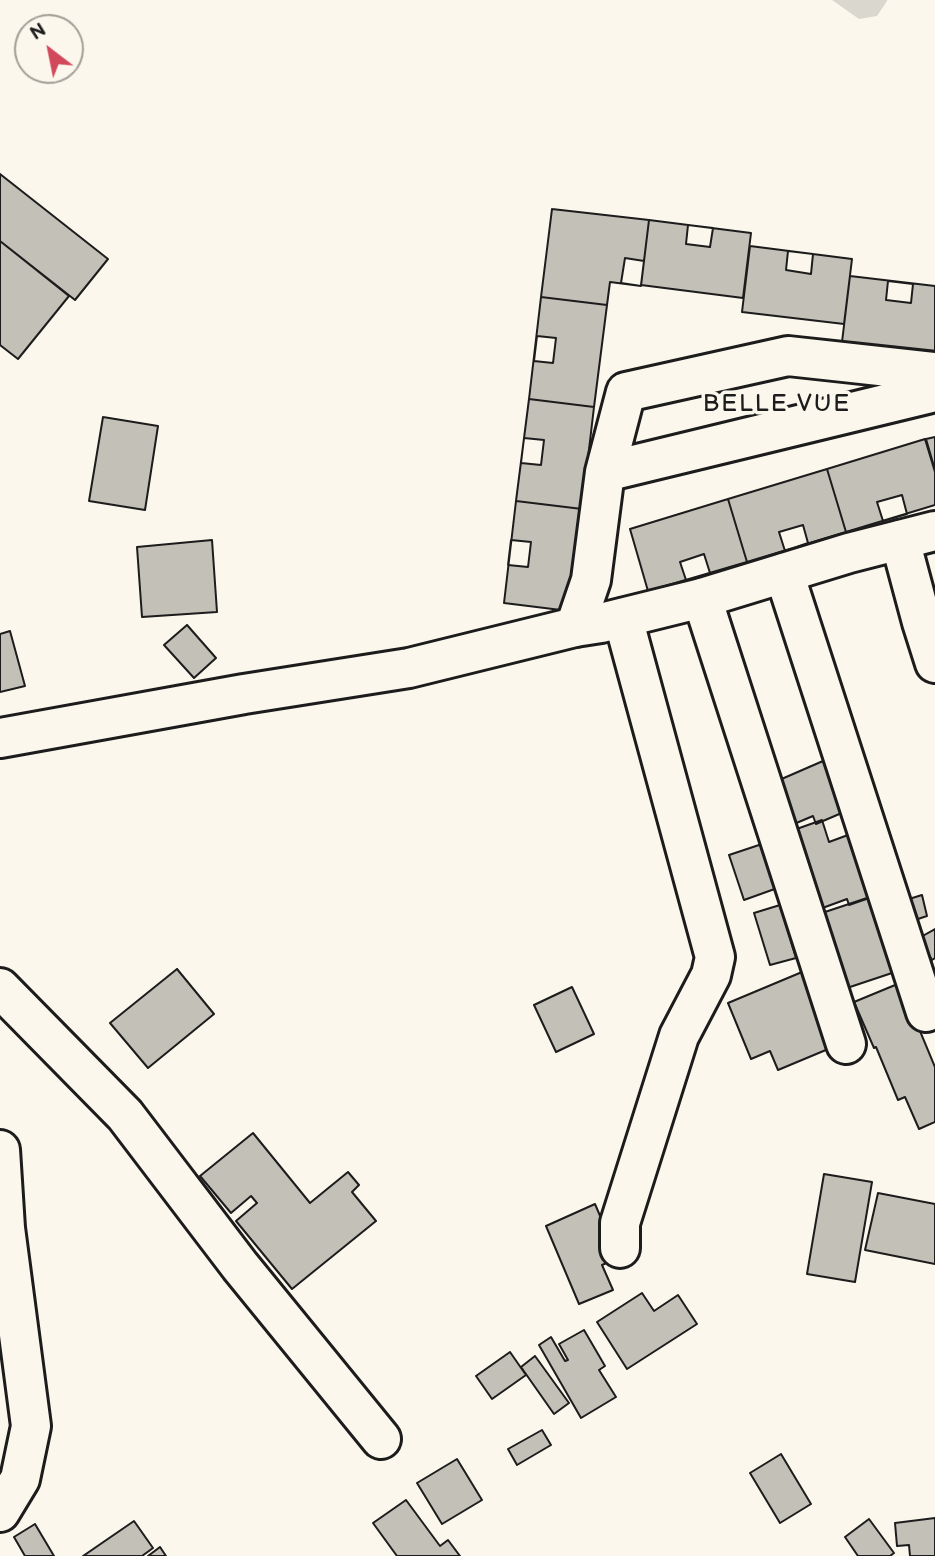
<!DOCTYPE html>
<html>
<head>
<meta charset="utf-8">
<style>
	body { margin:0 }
	#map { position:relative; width:935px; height:1556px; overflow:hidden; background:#fbf7ec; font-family:"Balsamiq Sans",sans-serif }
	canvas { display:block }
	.north { position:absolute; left:14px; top:14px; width:70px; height:70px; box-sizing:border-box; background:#fbf7ec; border:2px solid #a29f99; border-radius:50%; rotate:328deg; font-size:19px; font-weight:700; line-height:28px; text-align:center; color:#1c1c1c }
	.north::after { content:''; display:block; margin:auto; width:24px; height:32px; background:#d1495b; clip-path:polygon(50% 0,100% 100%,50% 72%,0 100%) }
</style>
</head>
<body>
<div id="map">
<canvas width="935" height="1556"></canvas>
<div class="north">N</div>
</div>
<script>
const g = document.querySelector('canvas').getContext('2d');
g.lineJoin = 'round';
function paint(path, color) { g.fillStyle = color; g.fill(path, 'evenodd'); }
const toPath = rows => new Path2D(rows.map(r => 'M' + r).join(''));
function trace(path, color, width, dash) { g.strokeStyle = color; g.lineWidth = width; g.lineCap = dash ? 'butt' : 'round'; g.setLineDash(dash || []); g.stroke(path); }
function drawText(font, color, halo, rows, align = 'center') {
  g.font = font + ' "Balsamiq Sans",sans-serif'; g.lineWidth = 7; g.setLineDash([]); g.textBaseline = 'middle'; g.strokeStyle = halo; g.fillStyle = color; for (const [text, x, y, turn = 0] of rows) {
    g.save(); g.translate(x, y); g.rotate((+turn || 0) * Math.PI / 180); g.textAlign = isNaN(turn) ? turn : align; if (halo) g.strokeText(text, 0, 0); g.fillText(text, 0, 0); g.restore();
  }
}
paint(toPath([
	[832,0,887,0,887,1,877,16,859,19]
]), '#dad7ce');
const building = toPath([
	[0,174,108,259,75,300,0,241,0,174],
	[552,209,649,220,641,286,610,282,607,305,541,297,552,209],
	[649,220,751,233,743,298,641,285,649,220],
	[688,225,713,228,710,247,686,244,688,225],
	[0,241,69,296,18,359,0,345,0,241],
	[750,246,852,259,844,324,742,312,750,246],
	[788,251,813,254,811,274,786,270,788,251],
	[625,258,644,261,641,286,621,283,625,258],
	[850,276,935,286,935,353,842,342,850,276],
	[888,281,913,284,911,303,886,300,888,281],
	[541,297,607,305,594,407,529,399,541,297],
	[537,336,556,338,553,363,534,361,537,336],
	[529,399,594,407,582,509,516,501,529,399],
	[103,417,158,426,145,510,89,501,103,417],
	[935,437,935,470,926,439,935,437],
	[524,438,544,440,541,465,521,463,524,438],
	[925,439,935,472,935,505,846,532,827,469,925,439],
	[827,469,846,532,747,562,728,499,827,469],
	[902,495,907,514,883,521,877,502,902,495],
	[728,499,747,562,648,591,630,529,728,499],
	[516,501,582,509,569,611,504,603,516,501],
	[803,525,808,543,785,551,779,532,803,525],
	[212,540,217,612,142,617,137,547,212,540],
	[511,540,531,542,528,567,508,565,511,540],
	[704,554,710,573,686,580,680,562,704,554],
	[187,625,216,658,194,678,164,645,187,625],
	[10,631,25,686,0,692,0,634,10,631],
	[823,761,844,812,816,824,813,816,794,824,777,781,823,761],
	[822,820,829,842,848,835,863,879,869,877,875,896,849,905,847,899,817,910,791,831,822,820],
	[768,842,783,886,744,900,729,855,768,842],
	[922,895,927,916,915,920,909,899,922,895],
	[873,896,898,971,844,989,819,914,873,896],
	[780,905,796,958,770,965,754,913,780,905],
	[935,929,935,958,932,960,919,938,935,929],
	[814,967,845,1042,778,1070,770,1051,751,1059,728,1003,814,967],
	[177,969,214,1014,148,1068,110,1023,177,969],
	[900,983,935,1067,935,1122,919,1129,905,1097,898,1100,876,1047,874,1048,854,1002,900,983],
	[572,987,594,1034,556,1052,534,1005,572,987],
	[253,1133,310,1203,348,1172,359,1185,352,1192,376,1221,292,1289,236,1221,257,1203,251,1196,231,1213,200,1176,253,1133],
	[824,1174,872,1182,855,1282,807,1274,824,1174],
	[878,1193,935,1204,935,1264,865,1250,878,1193],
	[595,1204,618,1258,602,1265,613,1290,579,1304,546,1226,595,1204],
	[642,1293,654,1311,678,1295,697,1324,627,1369,597,1322,642,1293],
	[584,1330,605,1366,599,1370,616,1397,581,1418,539,1345,551,1337,565,1361,568,1360,559,1344,584,1330],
	[510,1352,526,1375,492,1399,476,1376,510,1352],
	[535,1356,569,1403,554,1414,521,1367,535,1356],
	[542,1430,551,1445,517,1465,508,1449,542,1430],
	[781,1454,811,1504,780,1523,750,1473,781,1454],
	[457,1459,482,1500,442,1524,417,1483,457,1459],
	[406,1500,440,1546,448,1540,460,1556,397,1556,373,1523,406,1500],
	[935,1518,935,1556,910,1556,909,1545,897,1546,895,1523,935,1518],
	[869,1519,894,1553,890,1556,858,1556,845,1537,869,1519],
	[134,1521,153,1548,142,1556,83,1556,134,1521],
	[35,1524,54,1556,25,1556,14,1537,35,1524],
	[160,1547,166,1556,148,1556,160,1547]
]);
paint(building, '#c3c0b8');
trace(building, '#1c1c1c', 2);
const minor = toPath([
	[605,472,935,392],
	[900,540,922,622,935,663],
	[784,573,926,1012],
	[702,598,846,1044],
	[575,627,591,580,605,472,626,392,788,356,935,372],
	[0,988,125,1115,240,1266,381,1439],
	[0,1150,5,1228,31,1426,20,1479,0,1512],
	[620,1248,620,1223,679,1036,711,975,715,957,623,618]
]);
const major = toPath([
	[0,738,244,694,409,668,575,627,601,623,702,598,849,553,935,531]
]);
trace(minor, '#1c1c1c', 44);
trace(major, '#1c1c1c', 44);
trace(minor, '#fbf7ec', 38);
trace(major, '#fbf7ec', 38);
g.letterSpacing = '2px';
drawText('24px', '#1c1c1c', '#fbf7ec', [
	["BELLE VUE",777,405]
]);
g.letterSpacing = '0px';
</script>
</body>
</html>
